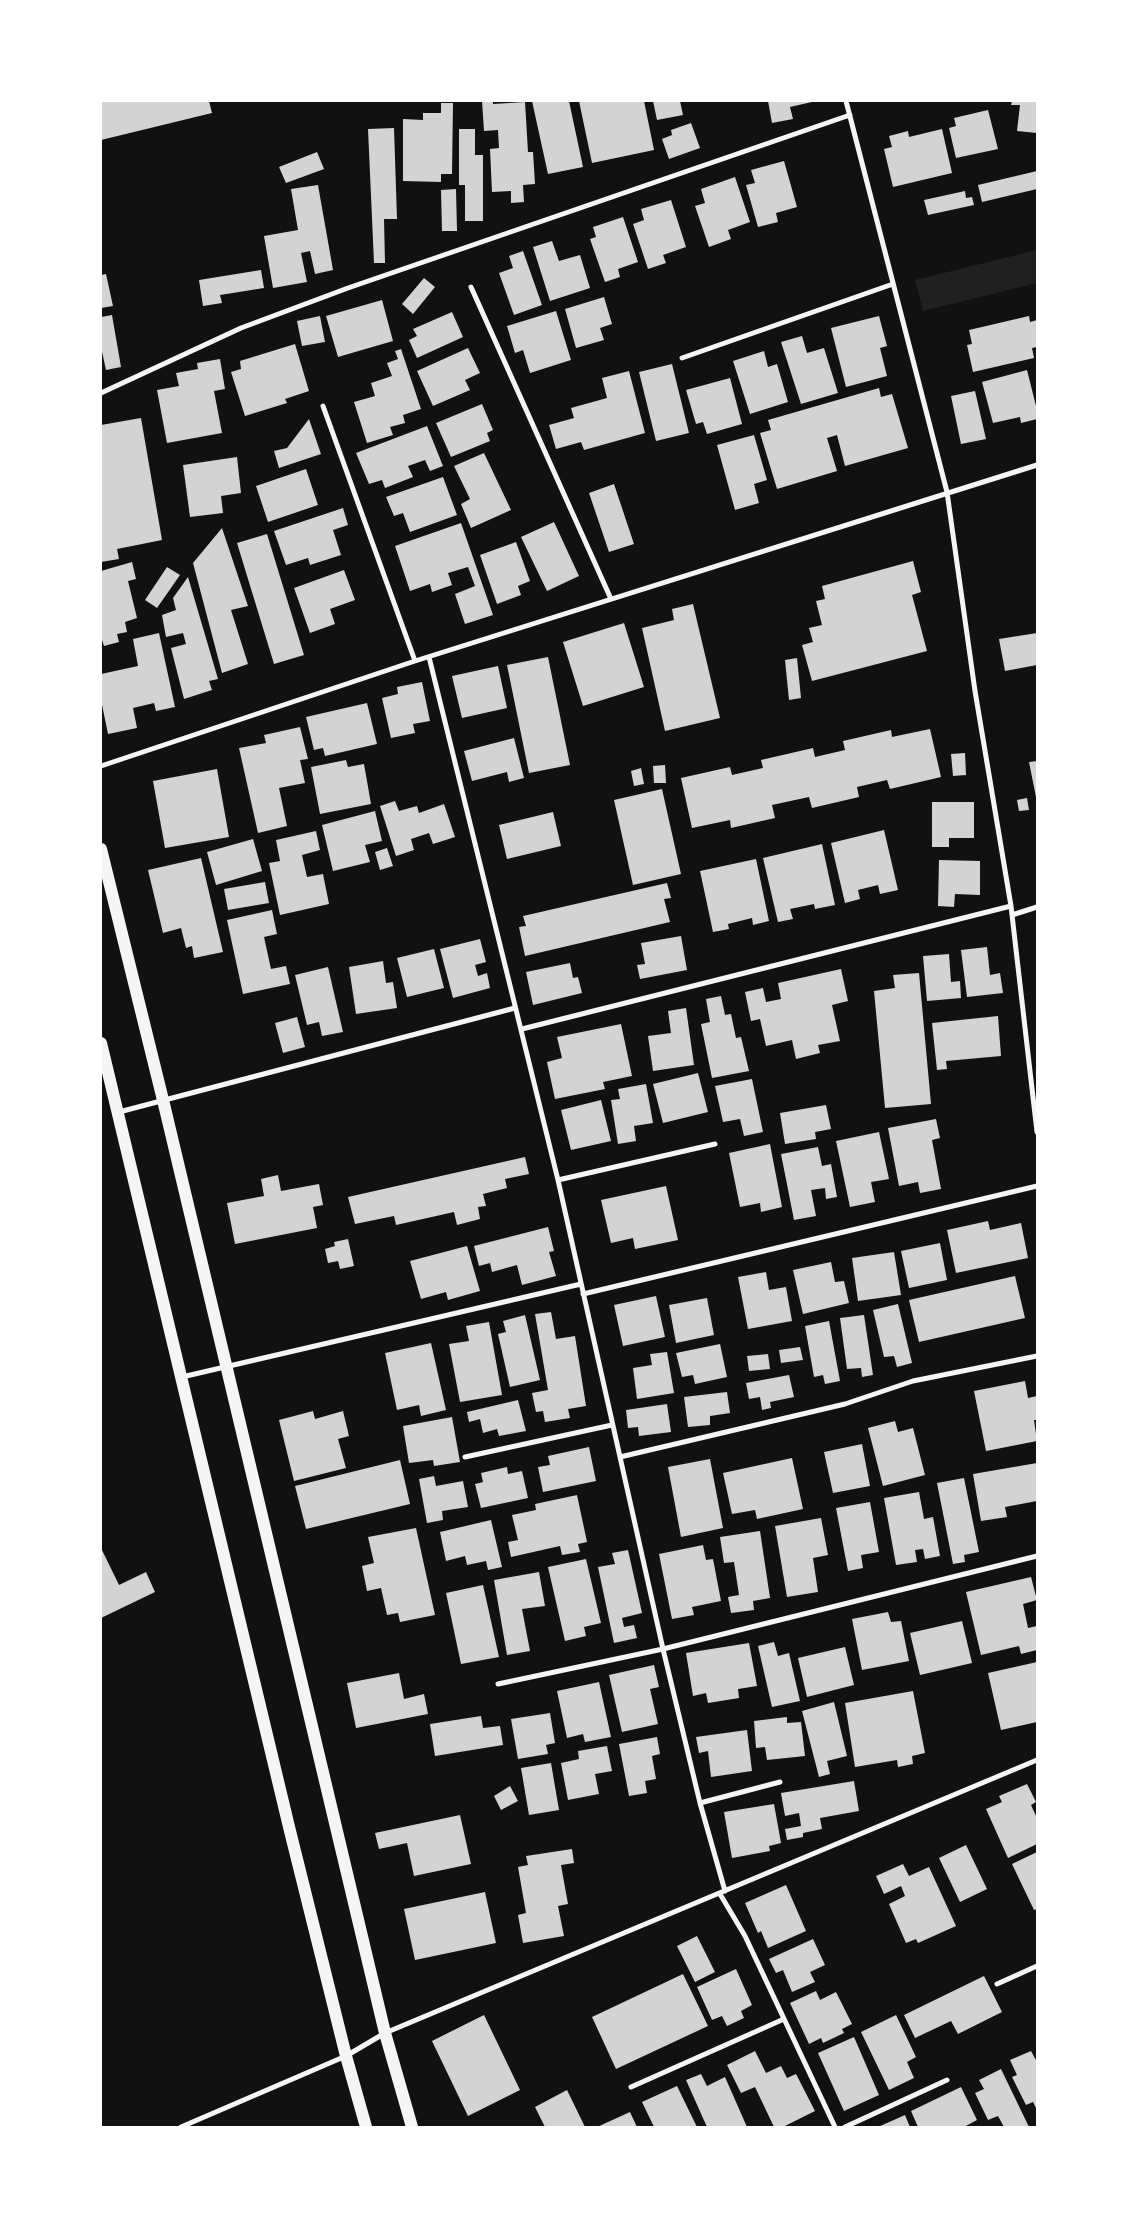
<!DOCTYPE html>
<html>
<head>
<meta charset="utf-8">
<style>
	body { margin:0 }
	#map { position:relative; width:1138px; height:2228px; overflow:hidden; background:#111; font-family:"PT Sans Narrow",sans-serif }
	canvas { display:block }
	.frame { position:absolute; inset:0; border:102px solid #fff; pointer-events:none }
</style>
</head>
<body>
<div id="map">
<canvas width="1138" height="2228"></canvas>
<div class="frame"></div>
</div>
<script>
const g = document.querySelector('canvas').getContext('2d');
g.lineJoin = 'round';
function paint(path, color) { g.fillStyle = color; g.fill(path, 'evenodd'); }
const toPath = rows => new Path2D(rows.map(r => 'M' + r).join(''));
function trace(path, color, width, dash) { g.strokeStyle = color; g.lineWidth = width; g.lineCap = dash ? 'butt' : 'round'; g.setLineDash(dash || []); g.stroke(path); }
paint(toPath([
	[1037,250,1037,283,923,311,915,280]
]), '#202020');
paint(toPath([
	[101,101,209,101,212,113,101,140],
	[482,101,493,101,493,104,525,102,528,152,533,152,535,184,523,185,524,202,511,203,511,191,492,192,490,149,499,148,498,130,484,131],
	[532,101,569,101,583,167,548,174],
	[579,101,644,101,654,150,592,163],
	[653,101,680,101,683,115,657,120],
	[768,101,812,101,812,102,790,107,793,119,772,123],
	[1012,101,1037,101,1037,133,1017,131,1020,105,1011,105],
	[441,103,453,103,452,174,441,174,441,182,403,181,403,119,423,120,423,113,441,113],
	[988,110,998,149,956,158,949,128,956,126,954,118],
	[691,123,700,148,669,159,662,139,672,135,671,130],
	[394,128,397,219,384,219,385,263,374,263,368,129],
	[459,129,475,129,475,155,483,155,483,221,465,221,465,185,459,185],
	[942,129,952,173,893,187,884,149,892,147,889,136,908,131,909,137],
	[317,152,324,169,286,183,279,167],
	[784,161,797,207,776,213,778,222,758,227,746,185,755,183,751,170],
	[1037,171,1037,189,982,202,978,185],
	[735,177,750,222,728,230,731,239,709,247,695,206,705,203,701,189],
	[318,185,333,270,315,274,310,251,301,253,307,282,273,288,264,236,298,230,291,189],
	[456,189,457,231,442,231,441,190],
	[965,191,966,198,972,197,974,205,928,215,924,200],
	[671,200,686,247,663,255,666,263,648,269,633,224,644,220,641,209],
	[623,217,638,262,618,269,620,277,605,282,590,239,596,237,593,227],
	[552,241,559,261,580,255,590,288,550,301,533,247],
	[523,251,542,305,514,315,499,273,513,268,509,256],
	[261,270,264,288,220,295,222,303,203,306,199,280],
	[106,274,113,306,101,308,101,275],
	[424,278,435,287,413,314,402,304],
	[604,297,612,324,600,328,604,340,576,348,565,309],
	[382,300,393,341,338,357,326,316],
	[556,311,571,360,530,373,523,350,515,353,507,326],
	[452,312,463,337,417,358,409,340,417,336,413,329],
	[112,315,121,367,106,370,101,347,101,317],
	[320,316,325,342,302,346,297,321],
	[879,316,887,346,880,348,887,376,846,387,831,328],
	[1029,316,1030,322,1037,320,1037,347,1032,348,1034,358,973,372,967,345,972,344,969,330],
	[802,336,807,353,824,348,838,393,801,404,781,342],
	[295,344,309,391,285,399,287,403,245,416,231,372,241,369,240,361],
	[468,348,480,373,465,380,470,390,433,406,417,371],
	[401,349,421,409,403,415,405,423,390,427,393,435,367,443,354,402,375,396,371,383,392,376,387,363,398,359,395,351],
	[764,351,768,367,777,364,788,402,750,414,733,361],
	[220,359,225,389,214,391,222,433,167,443,157,390,179,386,176,373,198,369,197,363],
	[672,364,689,433,656,441,639,372],
	[1027,370,1037,410,1037,419,1021,423,1020,417,993,423,982,382],
	[629,371,645,433,584,450,581,442,556,449,549,425,574,418,571,408,607,398,602,378],
	[730,378,742,424,707,434,703,422,696,424,686,390],
	[879,388,881,397,892,394,908,448,845,466,837,435,827,438,837,471,777,489,760,433,771,430,768,420],
	[975,391,986,439,961,444,951,396],
	[482,404,493,430,487,433,490,441,451,457,436,423],
	[141,418,162,540,117,549,119,559,101,562,101,425],
	[309,419,321,454,279,468,274,451,287,448],
	[427,426,443,466,430,471,425,460,408,466,413,477,385,488,382,480,369,484,356,453],
	[754,435,767,480,754,484,759,503,735,510,717,445],
	[484,453,511,510,471,528,461,504,470,499,454,466],
	[237,457,241,493,221,496,223,513,190,517,183,465],
	[306,469,318,505,268,522,256,486],
	[443,477,457,515,410,532,403,513,394,516,386,497],
	[614,484,634,544,609,552,589,493],
	[343,508,348,525,333,530,341,555,310,565,308,558,286,565,274,531],
	[554,522,579,576,547,591,521,537],
	[461,523,493,615,465,624,455,594,475,586,468,567,448,573,452,585,432,592,430,584,410,591,395,546],
	[222,528,248,606,231,610,248,664,222,673,193,563],
	[267,534,304,655,274,664,237,543],
	[516,542,530,581,518,586,521,595,497,604,480,555],
	[913,561,921,592,912,595,927,651,812,681,802,645,813,642,809,628,822,625,816,601,825,599,822,586],
	[132,562,136,579,128,581,137,618,125,622,127,632,117,634,119,642,104,646,101,637,101,571],
	[167,567,180,575,157,608,145,600],
	[344,570,355,600,330,609,335,624,310,633,294,588],
	[188,577,218,679,209,681,212,690,184,699,171,648,186,644,183,633,166,637,162,615,176,610,173,598],
	[693,604,720,718,665,731,642,628,674,620,672,609],
	[624,623,644,687,583,706,563,642],
	[159,633,175,707,156,711,154,703,133,708,137,728,108,734,101,700,101,674,138,666,133,639],
	[1037,633,1037,665,1005,671,999,639],
	[548,657,570,765,529,773,507,665],
	[797,658,801,698,789,700,785,660],
	[498,666,507,708,462,718,452,676],
	[422,682,430,721,413,724,415,733,391,738,382,698,398,694,397,687],
	[367,703,377,744,325,756,323,748,314,750,306,717],
	[300,727,308,759,300,760,305,783,279,788,287,826,258,833,239,748,266,743,264,735],
	[930,729,941,777,890,789,887,780,857,787,859,797,812,808,809,797,772,805,775,818,731,828,730,820,692,828,681,778,730,767,732,775,763,768,761,760,813,748,815,757,845,750,843,741,891,730,892,737],
	[514,738,524,778,509,782,507,772,472,781,464,751],
	[965,753,966,775,953,776,951,754],
	[346,760,348,767,364,764,371,804,320,814,311,767],
	[1037,761,1037,796,1036,797,1029,762],
	[665,765,666,783,654,783,653,766],
	[641,768,644,784,634,786,631,771],
	[217,769,229,837,165,848,153,781],
	[662,789,681,874,633,885,614,800],
	[1027,798,1029,810,1019,811,1017,800],
	[395,801,399,811,417,806,419,813,444,804,455,837,433,844,429,833,411,839,414,850,396,856,380,806],
	[932,802,974,802,974,838,949,838,949,847,932,847],
	[375,811,382,841,365,845,370,862,333,871,322,825],
	[553,812,561,846,507,859,499,825],
	[884,830,898,890,880,894,878,885,858,890,860,899,845,903,831,843],
	[316,831,320,850,302,855,307,877,323,874,329,904,280,915,269,863,280,861,276,840],
	[253,839,262,871,216,885,207,852],
	[822,844,835,905,815,909,814,904,790,909,793,919,778,922,763,858],
	[387,848,393,866,380,870,375,852],
	[201,858,223,952,194,958,192,946,186,948,181,928,163,933,148,870],
	[756,859,769,921,753,925,752,918,728,924,729,929,713,932,700,871],
	[939,860,980,861,980,895,955,894,954,907,938,906],
	[265,882,269,903,228,910,224,889],
	[667,883,671,898,664,899,670,922,525,956,519,927,526,926,523,916],
	[272,910,277,934,264,937,271,969,286,966,290,984,243,994,227,920],
	[681,936,687,970,640,979,637,965,645,964,641,943],
	[480,939,486,962,475,965,478,976,487,973,490,988,453,998,440,949],
	[987,947,990,975,1000,973,1003,993,967,997,961,950],
	[434,949,444,988,407,997,397,958],
	[949,954,951,982,960,981,961,998,927,1001,923,956],
	[383,961,386,983,393,982,397,1008,356,1014,349,967],
	[570,963,573,978,578,977,582,993,533,1005,526,972],
	[328,967,343,1032,322,1036,319,1022,307,1025,295,975],
	[841,969,848,1001,832,1005,840,1041,818,1045,820,1053,796,1059,792,1040,766,1046,760,1019,751,1021,745,992,763,988,766,1002,781,999,778,983],
	[919,973,931,1104,885,1108,874,991,895,988,893,975],
	[721,996,725,1015,731,1014,736,1038,741,1037,749,1071,712,1078,701,1024,710,1022,706,999],
	[686,1008,694,1065,653,1071,648,1036,671,1033,668,1011],
	[998,1016,1001,1056,946,1061,947,1069,937,1070,932,1023],
	[297,1017,305,1047,283,1053,275,1023],
	[621,1024,632,1076,603,1082,605,1089,555,1099,547,1062,562,1058,557,1037],
	[698,1073,708,1112,663,1123,653,1084],
	[752,1079,763,1132,744,1136,740,1119,723,1122,715,1086],
	[646,1084,653,1123,634,1126,636,1141,618,1144,611,1100,620,1099,618,1089],
	[601,1100,611,1141,571,1150,561,1110],
	[826,1105,831,1129,815,1132,816,1139,785,1144,780,1113],
	[936,1119,940,1138,932,1140,941,1189,920,1193,918,1182,899,1186,888,1128],
	[879,1132,889,1179,871,1182,875,1202,850,1207,836,1141],
	[770,1144,782,1207,761,1212,760,1203,740,1207,729,1153],
	[818,1147,822,1166,831,1164,837,1197,826,1199,825,1188,811,1190,816,1216,794,1220,781,1154],
	[525,1157,529,1174,505,1179,507,1188,483,1194,486,1206,478,1207,480,1219,457,1225,454,1212,396,1225,394,1216,355,1224,348,1197],
	[278,1175,281,1191,319,1184,323,1205,313,1207,317,1228,235,1244,227,1203,264,1196,261,1179],
	[666,1186,678,1240,635,1249,633,1238,611,1243,601,1200],
	[988,1221,990,1230,1021,1223,1028,1258,956,1273,947,1230],
	[548,1227,554,1251,549,1252,556,1276,522,1285,517,1265,492,1272,490,1263,479,1266,474,1246],
	[348,1239,354,1266,340,1269,338,1261,328,1263,325,1249,335,1246,334,1242],
	[940,1243,947,1280,909,1288,901,1251],
	[467,1246,480,1291,448,1300,446,1292,421,1299,410,1261],
	[894,1252,901,1295,858,1301,852,1258],
	[831,1262,835,1282,844,1281,849,1303,803,1314,793,1270],
	[766,1272,769,1290,786,1287,792,1321,748,1329,738,1277],
	[1015,1276,1025,1318,919,1342,909,1300],
	[656,1296,665,1337,623,1346,614,1305],
	[707,1298,714,1335,676,1343,669,1305],
	[898,1304,912,1363,897,1367,894,1356,884,1357,873,1310],
	[551,1312,556,1339,575,1336,586,1406,568,1409,570,1418,545,1422,543,1411,536,1412,532,1393,548,1390,535,1314],
	[525,1315,540,1380,510,1387,498,1334,506,1332,503,1321],
	[864,1315,873,1375,862,1377,861,1368,847,1369,840,1318],
	[829,1321,840,1381,825,1384,823,1375,814,1377,805,1326],
	[489,1322,502,1395,460,1402,449,1344,469,1341,466,1326],
	[431,1343,446,1410,421,1416,419,1405,397,1410,385,1353],
	[720,1344,727,1377,695,1384,693,1375,682,1377,676,1353],
	[800,1347,803,1360,781,1363,779,1350],
	[667,1352,674,1393,637,1399,633,1368,652,1365,650,1354],
	[768,1354,770,1369,749,1371,747,1356],
	[789,1375,794,1397,770,1402,771,1408,762,1410,760,1397,749,1399,746,1383],
	[1025,1381,1028,1398,1037,1396,1037,1420,1034,1420,1037,1441,986,1451,974,1391],
	[727,1392,730,1413,710,1416,710,1425,688,1427,684,1397],
	[518,1400,526,1431,499,1436,497,1429,483,1433,480,1419,469,1422,467,1412],
	[667,1404,671,1432,639,1436,638,1427,628,1428,626,1410],
	[313,1411,315,1419,343,1411,349,1436,338,1439,346,1468,294,1481,279,1420],
	[452,1417,460,1462,434,1466,433,1460,409,1463,403,1426],
	[895,1421,898,1432,913,1428,925,1475,883,1486,868,1428],
	[862,1444,870,1486,833,1493,824,1452],
	[589,1447,596,1481,543,1492,538,1467,550,1465,548,1456],
	[792,1458,803,1509,757,1519,755,1510,732,1514,723,1473],
	[710,1459,723,1528,681,1537,668,1467],
	[400,1460,410,1504,306,1529,295,1486],
	[1037,1463,1037,1501,1005,1507,1007,1517,981,1521,973,1474],
	[507,1467,508,1474,522,1471,528,1498,481,1508,475,1484,483,1482,481,1473],
	[434,1476,436,1486,463,1481,468,1507,442,1511,443,1520,427,1523,419,1479],
	[964,1478,979,1552,964,1555,965,1562,953,1564,937,1483],
	[919,1492,924,1519,933,1517,940,1556,925,1559,923,1549,915,1550,917,1562,896,1565,884,1498],
	[577,1495,587,1542,578,1544,580,1552,562,1555,560,1546,511,1557,508,1542,518,1540,512,1515,536,1510,535,1504],
	[870,1502,879,1552,861,1555,863,1568,848,1571,836,1508],
	[821,1518,828,1555,813,1558,818,1592,787,1597,775,1526],
	[491,1520,502,1567,488,1570,486,1561,467,1565,465,1556,446,1561,440,1532],
	[416,1528,435,1615,400,1622,398,1613,387,1615,381,1588,367,1591,362,1566,374,1563,368,1537],
	[760,1531,770,1598,753,1601,754,1610,731,1613,728,1597,739,1595,734,1562,724,1563,720,1537],
	[703,1545,706,1560,713,1559,721,1601,692,1607,694,1615,672,1619,659,1554],
	[101,1548,119,1585,146,1572,155,1592,101,1618],
	[628,1550,642,1613,622,1618,624,1627,634,1625,637,1638,614,1643,598,1567,615,1564,612,1553],
	[586,1559,601,1623,584,1627,586,1636,565,1641,548,1567],
	[539,1572,545,1606,522,1609,530,1651,507,1655,494,1580],
	[1031,1577,1037,1600,1023,1604,1028,1628,1037,1626,1037,1650,1021,1654,1019,1646,981,1655,966,1592],
	[483,1585,499,1657,461,1664,446,1593],
	[888,1612,891,1622,901,1621,909,1661,862,1670,852,1619],
	[962,1621,972,1663,920,1675,910,1633],
	[774,1642,778,1656,789,1653,800,1701,772,1707,758,1646],
	[749,1643,757,1686,738,1689,739,1698,708,1703,706,1693,693,1696,686,1653],
	[845,1647,854,1685,807,1697,798,1658],
	[1037,1662,1037,1722,1001,1730,988,1673],
	[654,1665,659,1687,650,1689,658,1724,622,1732,609,1675],
	[399,1673,404,1699,424,1694,428,1714,356,1728,347,1683],
	[599,1682,611,1737,585,1742,583,1734,567,1738,557,1691],
	[913,1691,925,1753,912,1756,913,1764,898,1767,897,1760,855,1767,845,1703],
	[834,1702,847,1756,827,1761,830,1774,819,1777,802,1711],
	[550,1713,555,1743,546,1745,548,1754,518,1759,511,1719],
	[481,1716,483,1728,500,1726,503,1745,435,1756,430,1724],
	[787,1717,787,1723,801,1722,805,1756,767,1760,765,1747,756,1748,754,1721],
	[747,1730,752,1771,711,1777,708,1751,699,1753,696,1737],
	[657,1737,660,1754,652,1756,656,1779,645,1781,647,1793,629,1796,619,1744],
	[607,1746,612,1771,595,1774,599,1794,568,1800,561,1763,579,1759,578,1751],
	[551,1763,559,1810,529,1815,521,1768],
	[854,1781,859,1811,820,1818,822,1829,803,1833,803,1837,787,1840,785,1829,801,1826,799,1813,785,1816,781,1793],
	[1027,1784,1036,1802,1031,1805,1037,1818,1037,1844,1008,1858,986,1809,1002,1802,999,1796],
	[510,1786,518,1801,501,1810,494,1796],
	[774,1804,781,1843,769,1846,770,1851,732,1858,724,1812],
	[460,1815,471,1864,414,1876,407,1843,379,1849,375,1833],
	[966,1845,987,1889,960,1902,939,1858],
	[572,1849,574,1863,561,1865,568,1904,558,1906,564,1936,523,1943,518,1915,526,1913,518,1867,528,1865,526,1856],
	[1037,1852,1037,1909,1034,1910,1012,1864],
	[903,1864,909,1876,929,1867,956,1926,918,1943,916,1939,906,1943,889,1904,905,1896,901,1886,884,1894,876,1876],
	[786,1885,806,1931,768,1948,761,1931,758,1933,745,1903],
	[485,1892,496,1943,415,1960,404,1909],
	[697,1936,715,1972,695,1982,677,1946],
	[813,1939,825,1965,810,1972,815,1982,792,1992,783,1970,776,1973,769,1959],
	[736,1969,752,2005,741,2011,744,2018,727,2026,722,2016,712,2020,697,1987],
	[683,1974,708,2026,616,2069,592,2017],
	[984,1976,1002,2012,958,2034,951,2021,915,2038,904,2015],
	[816,1991,820,2000,836,1992,852,2024,842,2029,844,2033,823,2043,821,2038,809,2044,790,2003],
	[484,2015,520,2090,468,2116,432,2041],
	[896,2015,916,2057,907,2062,914,2078,889,2090,861,2032],
	[854,2037,879,2095,844,2111,818,2053],
	[755,2051,766,2073,781,2066,787,2078,796,2074,815,2111,783,2127,774,2127,755,2087,741,2093,727,2065],
	[1031,2051,1037,2062,1037,2110,1033,2102,1026,2105,1012,2077,1017,2075,1010,2060],
	[1001,2069,1029,2127,1004,2127,998,2116,988,2120,975,2093,984,2089,979,2080],
	[701,2074,707,2086,725,2077,747,2127,707,2127,686,2080],
	[677,2086,697,2127,654,2127,642,2102],
	[961,2087,977,2120,964,2127,918,2127,911,2111],
	[567,2090,585,2127,545,2127,535,2107],
	[630,2112,637,2127,597,2127],
	[905,2115,910,2127,878,2127]
]), '#d3d3d3');
trace(toPath([
	[846,101,947,492,975,691,1011,906,1037,1132],
	[471,287,611,599],
	[682,358,893,284],
	[101,393,241,328,348,288,850,115],
	[323,406,415,661],
	[429,657,558,1180,663,1649,700,1803,725,1891],
	[101,766,415,661,1037,465],
	[1012,915,1037,907],
	[522,1029,1011,906],
	[119,1112,515,1008],
	[558,1180,715,1144],
	[583,1294,1037,1186],
	[182,1377,581,1284],
	[465,1457,612,1425],
	[620,1457,845,1404,913,1381,1037,1356],
	[498,1684,663,1649,1037,1556],
	[700,1803,780,1782],
	[720,1894,745,1936,835,2127],
	[997,1984,1037,1966],
	[631,2087,784,2019],
	[181,2127,346,2056,385,2033,1037,1760],
	[845,2127,947,2080]
]), '#f5f5f5', 5);
trace(toPath([
	[101,849,163,1100,385,2033,412,2127],
	[101,1043,290,1831,346,2056,366,2127]
]), '#f5f5f5', 12);
</script>
</body>
</html>
